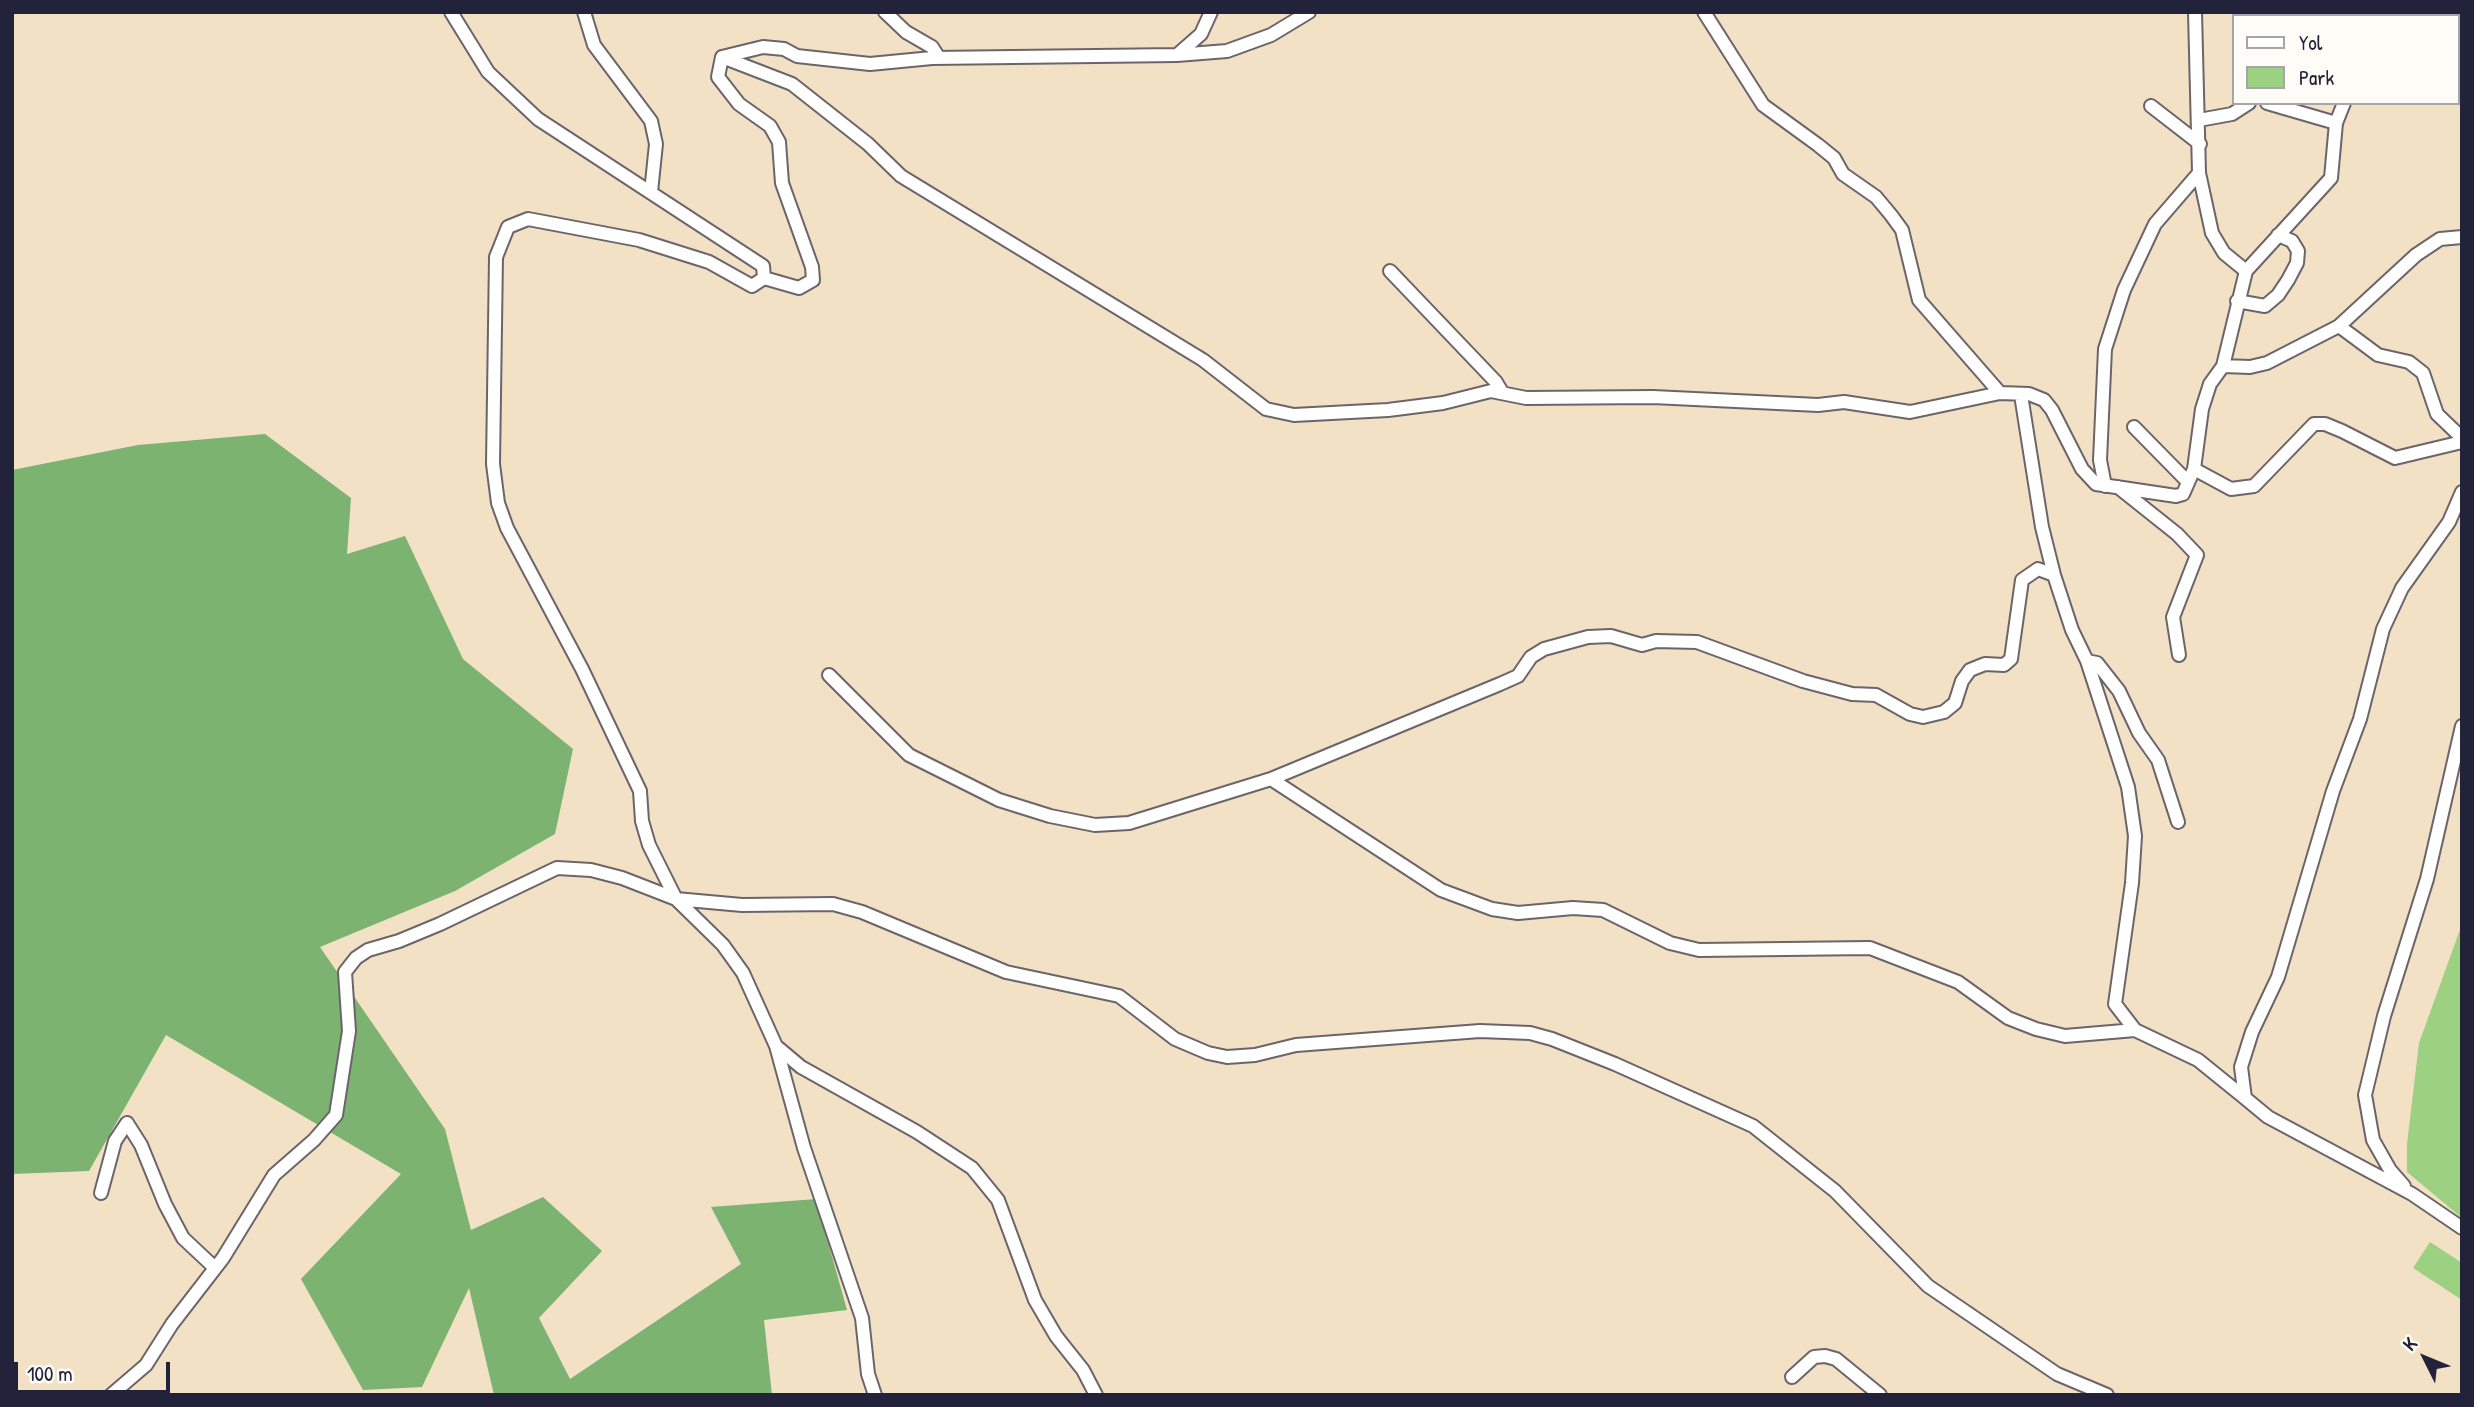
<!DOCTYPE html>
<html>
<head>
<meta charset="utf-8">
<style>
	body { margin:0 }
	#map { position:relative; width:2474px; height:1407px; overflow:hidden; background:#f2e1c5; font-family:"Patrick Hand",sans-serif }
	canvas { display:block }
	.frame { position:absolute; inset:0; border:14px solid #22223b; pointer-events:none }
	.legend { position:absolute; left:2232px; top:14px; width:228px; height:91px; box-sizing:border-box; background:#fdfcf7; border:2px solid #a5a5ac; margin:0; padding:9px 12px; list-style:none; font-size:21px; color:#22223b }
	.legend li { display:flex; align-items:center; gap:14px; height:35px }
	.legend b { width:35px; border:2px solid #a5a5ac }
	.north { position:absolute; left:2390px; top:1323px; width:70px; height:70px; -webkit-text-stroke:5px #fdfcf7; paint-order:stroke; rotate:313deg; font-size:19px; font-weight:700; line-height:28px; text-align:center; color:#22223b }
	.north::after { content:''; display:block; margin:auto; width:24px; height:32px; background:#22223b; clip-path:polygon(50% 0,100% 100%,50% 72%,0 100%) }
	.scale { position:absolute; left:14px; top:1362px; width:156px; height:32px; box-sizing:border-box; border:4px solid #22223b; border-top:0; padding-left:9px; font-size:21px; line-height:24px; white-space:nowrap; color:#22223b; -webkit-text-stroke:5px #fdfcf7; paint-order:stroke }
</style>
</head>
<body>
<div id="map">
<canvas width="2474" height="1407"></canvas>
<div class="frame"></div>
<ul class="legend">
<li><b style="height:9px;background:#fff"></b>Yol</li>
<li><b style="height:19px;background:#9cd182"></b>Park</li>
</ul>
<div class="north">K</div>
<div class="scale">100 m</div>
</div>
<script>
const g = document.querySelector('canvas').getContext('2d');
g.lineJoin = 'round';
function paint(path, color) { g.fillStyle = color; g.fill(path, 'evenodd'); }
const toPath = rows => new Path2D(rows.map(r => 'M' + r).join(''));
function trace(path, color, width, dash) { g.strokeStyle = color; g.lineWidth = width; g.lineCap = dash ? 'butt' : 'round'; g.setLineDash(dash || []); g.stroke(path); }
paint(toPath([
	[2462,924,2462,1218,2407,1172,2407,1144,2419,1043],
	[2430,1242,2462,1263,2462,1300,2413,1268]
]), '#9cd182');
paint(toPath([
	[265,434,351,498,347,554,405,536,463,659,573,749,555,834,455,891,320,947,445,1129,471,1230,543,1197,602,1251,539,1318,570,1379,741,1264,711,1207,816,1199,847,1310,764,1320,772,1395,494,1395,469,1288,422,1387,363,1390,301,1279,401,1174,166,1035,89,1171,12,1174,12,470,138,445]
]), '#7db370');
const minor = toPath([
	[451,12,488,72,538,119,763,266,764,278,752,286,709,262,639,240,528,219,508,227,496,257,493,464,498,503,507,528,582,669,640,791,642,821,649,845,676,899,723,945,743,973,776,1046,801,1067,917,1132,972,1168,998,1200,1035,1300,1056,1336,1083,1370,1096,1395],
	[584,12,594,45,651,121,656,144,651,192],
	[885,12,906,32,932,47,939,58],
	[1704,12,1763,105,1818,145,1834,158,1843,174,1876,197,1891,215,1902,230,1919,300,2000,393],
	[2195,12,2199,173,2212,233,2224,253,2246,271],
	[2267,12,2271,16],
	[2357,12,2362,16],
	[2297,16,2298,12],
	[2389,16,2394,12],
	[1177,55,1201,34,1211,12],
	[722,57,763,47,784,49,797,56,870,64,932,58,1177,55,1227,51,1271,35,1309,12],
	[2267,103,2336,123],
	[2151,106,2200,144],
	[2199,120,2232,114,2249,103],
	[1390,271,1496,382,1502,392],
	[764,278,799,288,813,280,812,267,782,183,779,142,770,126,739,104,718,77,722,57,792,84,868,144,901,176,1203,360,1266,409,1294,415,1388,410,1443,403,1491,391,1526,398,1653,397,1818,405,1844,402,1910,412,2000,393,2029,394,2044,400,2052,410,2082,469,2096,484,2176,496,2183,494,2194,469,2202,409,2210,384,2223,366,2246,271,2331,178,2336,123,2344,103],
	[2237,301,2265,306,2278,295,2288,280,2297,263,2298,251,2292,241,2278,235],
	[2339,326,2378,355,2409,362,2423,373,2437,414,2462,438],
	[2223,366,2250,367,2267,363,2339,326,2416,255,2440,239,2462,237],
	[2021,395,2042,527,2054,575,2072,630,2087,661,2128,787,2135,836,2132,883,2115,1004,2135,1030,2198,1060,2245,1098],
	[2134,427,2188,482],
	[2194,469,2231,489,2254,486,2314,424,2325,424,2342,431,2395,458,2462,442],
	[2105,486,2100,460,2105,349,2124,290,2155,224,2199,173],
	[2118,487,2177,534,2197,555,2173,617,2179,655],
	[2462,492,2449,522,2402,588,2383,629,2360,719,2333,791,2278,977,2252,1032,2241,1067,2245,1098,2268,1117,2412,1194,2462,1228],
	[2087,661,2097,663,2119,691,2139,733,2158,760,2178,822],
	[829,675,909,755,999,800,1050,816,1095,825,1129,823,1271,779,1500,684,1518,676,1531,657,1544,649,1588,637,1611,636,1642,645,1656,641,1697,642,1803,681,1852,694,1876,695,1910,714,1923,717,1944,712,1955,703,1962,681,1970,670,1985,664,2004,665,2011,659,2022,580,2038,569,2054,575],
	[1271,779,1441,890,1492,909,1518,913,1573,908,1603,910,1670,943,1699,950,1870,948,1958,982,2008,1018,2036,1029,2065,1036,2135,1030],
	[776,1046,804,1148,862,1318,868,1374,875,1395],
	[2404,1186,2390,1170,2373,1140,2365,1095,2384,1016,2427,879,2462,726],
	[101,1193,115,1141,127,1123,141,1145,165,1204,183,1238,215,1268],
	[1792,1377,1814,1357,1825,1356,1836,1359,1880,1395],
	[111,1395,146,1365,172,1324,223,1258,274,1175,314,1140,336,1115,349,1031,345,972,356,958,368,950,399,941,440,924,557,868,591,870,622,878,676,899,742,905,833,904,862,912,1006,972,1119,996,1175,1039,1208,1053,1227,1057,1255,1055,1296,1045,1480,1031,1530,1033,1552,1039,1615,1064,1753,1126,1835,1191,1928,1286,2057,1374,2107,1395]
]);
trace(minor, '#6b656b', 16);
trace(minor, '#fff', 12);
</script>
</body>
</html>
